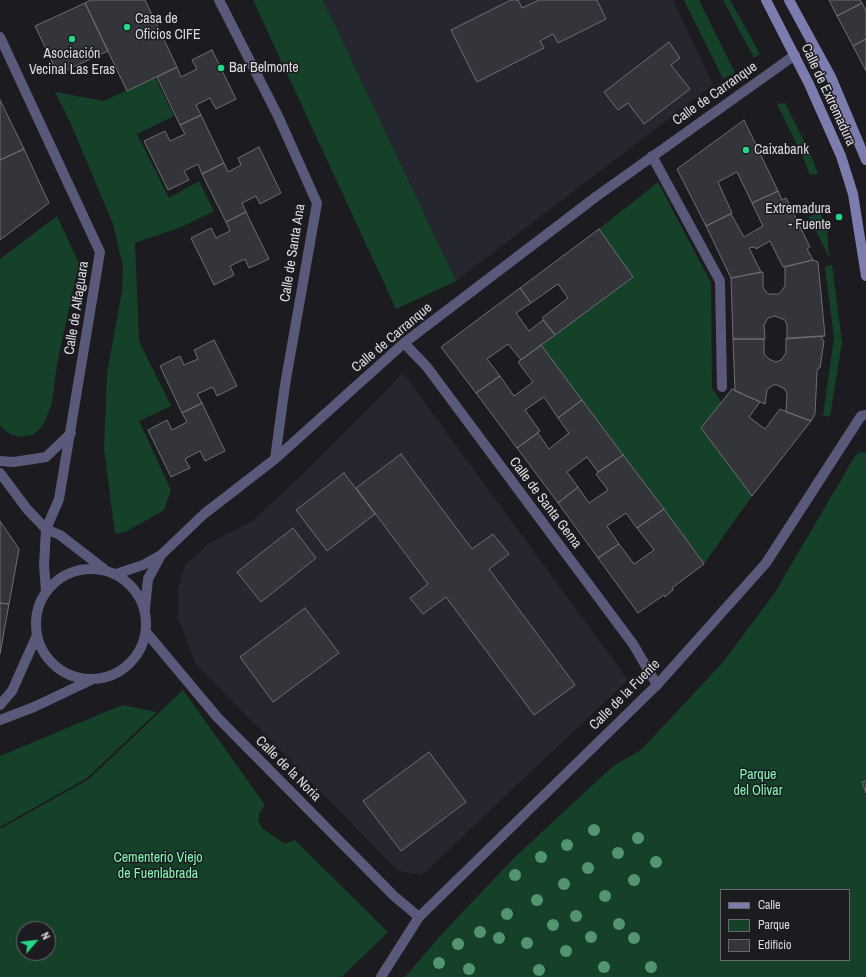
<!DOCTYPE html>
<html>
<head>
<meta charset="utf-8">
<style>
	body { margin:0 }
	#map { position:relative; width:866px; height:977px; overflow:hidden; background:#1b1b20; font-family:"Archivo Narrow",sans-serif }
	canvas { display:block }
	.legend { position:absolute; left:720px; top:889px; width:130px; height:72px; box-sizing:border-box; background:#1b1b20; border:1px solid #68686c; margin:0; padding:5px 7px; list-style:none; font-size:12px; color:#dbdbdf }
	.legend li { display:flex; align-items:center; gap:8px; height:20px }
	.legend b { width:20px; border:1px solid #68686c }
	.north { position:absolute; left:16px; top:921px; width:40px; height:40px; box-sizing:border-box; background:#1b1b20; border:1px solid #68686c; border-radius:50%; rotate:62deg; font-size:11px; font-weight:700; line-height:16px; text-align:center; color:#dbdbdf }
	.north::after { content:''; display:block; margin:auto; width:14px; height:18px; background:#23d886; clip-path:polygon(50% 0,100% 100%,50% 72%,0 100%) }
</style>
</head>
<body>
<div id="map">
<canvas width="866" height="977"></canvas>
<ul class="legend">
<li><b style="height:5px;background:#7c7caf"></b>Calle</li>
<li><b style="height:11px;background:#154129"></b>Parque</li>
<li><b style="height:11px;background:#34353a"></b>Edificio</li>
</ul>
<div class="north">N</div>
</div>
<script>
const g = document.querySelector('canvas').getContext('2d');
g.lineJoin = 'round';
function paint(path, color) { g.fillStyle = color; g.fill(path, 'evenodd'); }
const toPath = rows => new Path2D(rows.map(r => 'M' + r).join(''));
function trace(path, color, width, dash) { g.strokeStyle = color; g.lineWidth = width; g.lineCap = dash ? 'butt' : 'round'; g.setLineDash(dash || []); g.stroke(path); }
function drawText(font, color, halo, rows, align = 'center') {
  g.font = font + ' "Archivo Narrow",sans-serif'; g.lineWidth = 3; g.setLineDash([]); g.textBaseline = 'middle'; g.strokeStyle = halo; g.fillStyle = color; for (const [text, x, y, turn = 0] of rows) {
    g.save(); g.translate(x, y); g.rotate((+turn || 0) * Math.PI / 180); g.textAlign = isNaN(turn) ? turn : align; if (halo) g.strokeText(text, 0, 0); g.fillText(text, 0, 0); g.restore();
  }
}
paint(toPath([
	[323,0,673,0,713,85,456,281],
	[403,373,628,680,422,875,398,871,196,664,178,618,178,588,185,565,209,543,253,521,311,466]
]), '#252630');
paint(toPath([
	[253,0,323,0,456,281,396,309],
	[684,0,699,0,735,73,723,79],
	[723,0,730,0,760,54,754,58],
	[155,77,174,116,137,134,169,198,199,181,214,211,181,227,135,243,139,341,171,406,139,421,171,490,164,510,125,532,115,534,104,449,107,373,122,291,123,267,113,224,70,122,55,92,104,101],
	[785,103,811,155,818,174,810,175,802,155,777,104],
	[658,182,711,283,712,388,722,403,701,428,752,496,704,564,541,345,633,277,599,229],
	[819,211,827,227,829,257,809,217],
	[57,216,79,263,57,364,52,403,46,419,40,429,32,435,19,437,10,434,0,426,0,259],
	[832,265,842,342,830,417,823,415,834,338,825,267],
	[860,452,866,453,866,977,405,977,440,936,513,859,613,766,641,750,723,662,774,594,855,456],
	[721,890,849,890,849,960,721,960],
	[183,690,265,805,260,812,258,820,262,828,285,844,295,840,388,932,342,977,0,977,0,829,89,779],
	[24,929,48,929,48,953,24,953],
	[122,705,157,712,87,778,0,827,0,756]
]), '#154129');
const building = toPath([
	[91,0,145,0,177,67,127,91,85,3,91,0],
	[511,0,518,0,522,8,539,0,597,0,606,19,558,43,553,34,540,41,544,48,477,82,451,30,511,0],
	[829,0,860,0,862,3,837,16,829,0],
	[85,3,108,51,58,74,35,26,85,3],
	[862,3,866,11,866,39,853,46,837,16,862,3],
	[866,39,866,71,853,46,866,39],
	[669,42,680,58,671,65,690,89,644,124,628,103,618,110,604,92,669,42],
	[212,50,236,99,216,109,210,98,196,105,201,115,180,125,157,77,177,67,181,77,197,69,192,60,212,50],
	[0,100,24,149,0,160,0,100],
	[201,115,224,163,202,174,198,164,184,171,189,180,168,190,144,141,165,131,170,141,185,134,180,125,201,115],
	[744,120,778,191,752,203,737,172,718,182,732,213,706,226,677,169,744,120],
	[259,147,281,193,260,204,256,196,242,203,246,212,226,222,202,174,224,163,228,172,241,165,238,158,259,147],
	[24,149,49,203,0,240,0,160,24,149],
	[778,191,782,200,786,198,810,247,807,249,813,260,783,267,770,241,756,249,755,247,749,248,761,272,731,278,706,226,731,214,744,237,763,226,752,203,778,191],
	[246,212,269,259,249,268,245,259,230,266,234,275,214,285,191,238,211,228,216,238,230,231,226,222,246,212],
	[599,229,633,277,555,335,542,318,568,298,558,284,531,303,520,288,599,229],
	[813,260,818,262,825,336,787,339,787,325,785,320,775,316,768,318,764,325,765,339,733,339,731,278,763,272,763,287,766,292,769,294,779,294,785,286,785,267,813,260],
	[520,288,531,303,516,313,529,331,543,320,555,335,521,360,508,344,487,359,500,376,476,393,441,347,520,288],
	[822,336,822,340,824,341,820,368,818,368,817,372,815,414,811,421,786,412,787,394,785,389,777,385,773,385,767,390,765,404,735,391,733,339,764,339,764,354,769,359,776,362,781,360,786,353,786,338,822,336],
	[214,340,237,386,217,396,213,387,197,394,202,403,182,413,160,366,180,356,184,365,198,359,194,350,214,340],
	[541,345,582,400,558,418,544,397,525,410,540,431,517,448,476,393,500,376,514,396,533,382,518,362,541,345],
	[732,389,760,402,749,417,765,429,780,409,811,421,752,496,701,428,732,389],
	[582,400,623,455,598,472,587,457,567,472,578,487,558,503,517,448,538,433,549,449,569,433,558,418,582,400],
	[202,403,225,451,205,461,200,451,185,459,190,468,171,477,148,430,167,420,172,430,187,422,182,413,202,403],
	[401,454,472,549,493,534,509,554,489,569,575,685,534,715,446,597,423,614,410,598,428,584,356,488,401,454],
	[623,455,664,509,637,528,626,513,607,526,619,544,598,558,558,503,578,487,589,503,608,490,596,474,623,455],
	[344,473,375,514,327,551,296,510,344,473],
	[664,509,704,564,672,588,673,590,665,597,664,595,638,613,598,558,619,544,634,564,654,550,637,528,664,509],
	[0,521,19,549,9,604,0,603,0,521],
	[293,528,316,558,261,602,237,572,293,528],
	[0,603,9,604,0,654,0,603],
	[305,608,339,653,273,702,240,657,305,608],
	[429,752,466,802,401,851,363,801,429,752],
	[866,781,866,793,862,782,866,781]
]);
paint(building, '#34353a');
trace(building, '#6d6e73', 1);
trace(toPath([
	[652,156,720,281,722,387]
]), '#595979', 10);
trace(toPath([
	[219,0,278,116,317,203,285,385,275,459],
	[0,37,100,252,59,499,46,529,44,565,46,591],
	[404,343,427,367,633,644,657,685],
	[0,461,14,462,46,457,71,433],
	[0,473,27,509,46,529,60,535,104,569],
	'36 624a55 55 0 1 1 110 0a55 55 0 1 1-110 0Z',
	[116,574,143,565,161,555],
	[145,609,148,579,161,555,204,514,275,459,404,343,597,196,795,55],
	[146,632,218,718,394,896,419,917],
	[0,705,12,691,37,635],
	[0,720,34,707,93,679]
]), '#595979', 10);
trace(toPath([
	[381,977,419,917,657,685,766,563,861,416,866,415]
]), '#595979', 10);
trace(toPath([
	[766,0,809,84,841,156,853,194,866,276],
	[789,0,831,77,866,160]
]), '#7c7caf', 10);
g.fillStyle = '#539471';
for (const [x, y] of [
	[594,830],
	[638,838],
	[567,845],
	[618,853],
	[541,857],
	[656,862],
	[588,868],
	[515,875],
	[634,880],
	[564,884],
	[605,896],
	[537,900],
	[507,914],
	[576,916],
	[619,924],
	[553,925],
	[480,932],
	[591,937],
	[499,938],
	[634,938],
	[527,943],
	[458,944],
	[566,951],
	[439,963],
	[604,967],
	[651,967],
	[469,969],
	[539,970]
]) { g.beginPath(); g.arc(x, y, 6, 0, 2 * Math.PI); g.fill(); }
for (const [x, y, r, color] of [
	[127,27,4,"#23d886"],
	[72,39,4,"#23d886"],
	[221,68,4,"#23d886"],
	[746,150,4,"#23d886"],
	[839,217,4,"#23d886"]
]) { const dot = new Path2D(); dot.arc(x, y, r, 0, 2 * Math.PI); g.fillStyle = color; g.fill(dot); trace(dot, '#1b1b20', 1.5); }
drawText('14px', '#dbdbdf', '#1b1b20', [
	["Casa de",135,19],
	["Oficios CIFE",135,35],
	["Asociación",72,54,"center"],
	["Vecinal Las Eras",72,70,"center"],
	["Bar Belmonte",229,68],
	["Caixabank",754,150],
	["Extremadura",831,209,"right"],
	["- Fuente",831,225,"right"]
], 'left');
drawText('14px', '#dbdbdf', '#1b1b20', [
	["Calle de Carranque",715,94,-35],
	["Calle de Extremadura",828,95,65],
	["Calle de Santa Ana",293,253,-81],
	["Calle de Alfaguara",77,308,-81],
	["Calle de Carranque",392,338,-40],
	["Calle de Santa Gema",545,503,53],
	["Calle de la Fuente",625,695,-45],
	["Calle de la Noria",288,769,45]
]);
drawText('14px', '#80f7b3', '#1b1b20', [
	["Parque",758,775],
	["del Olivar",758,791],
	["Cementerio Viejo",158,858],
	["de Fuenlabrada",158,874]
]);
</script>
</body>
</html>
